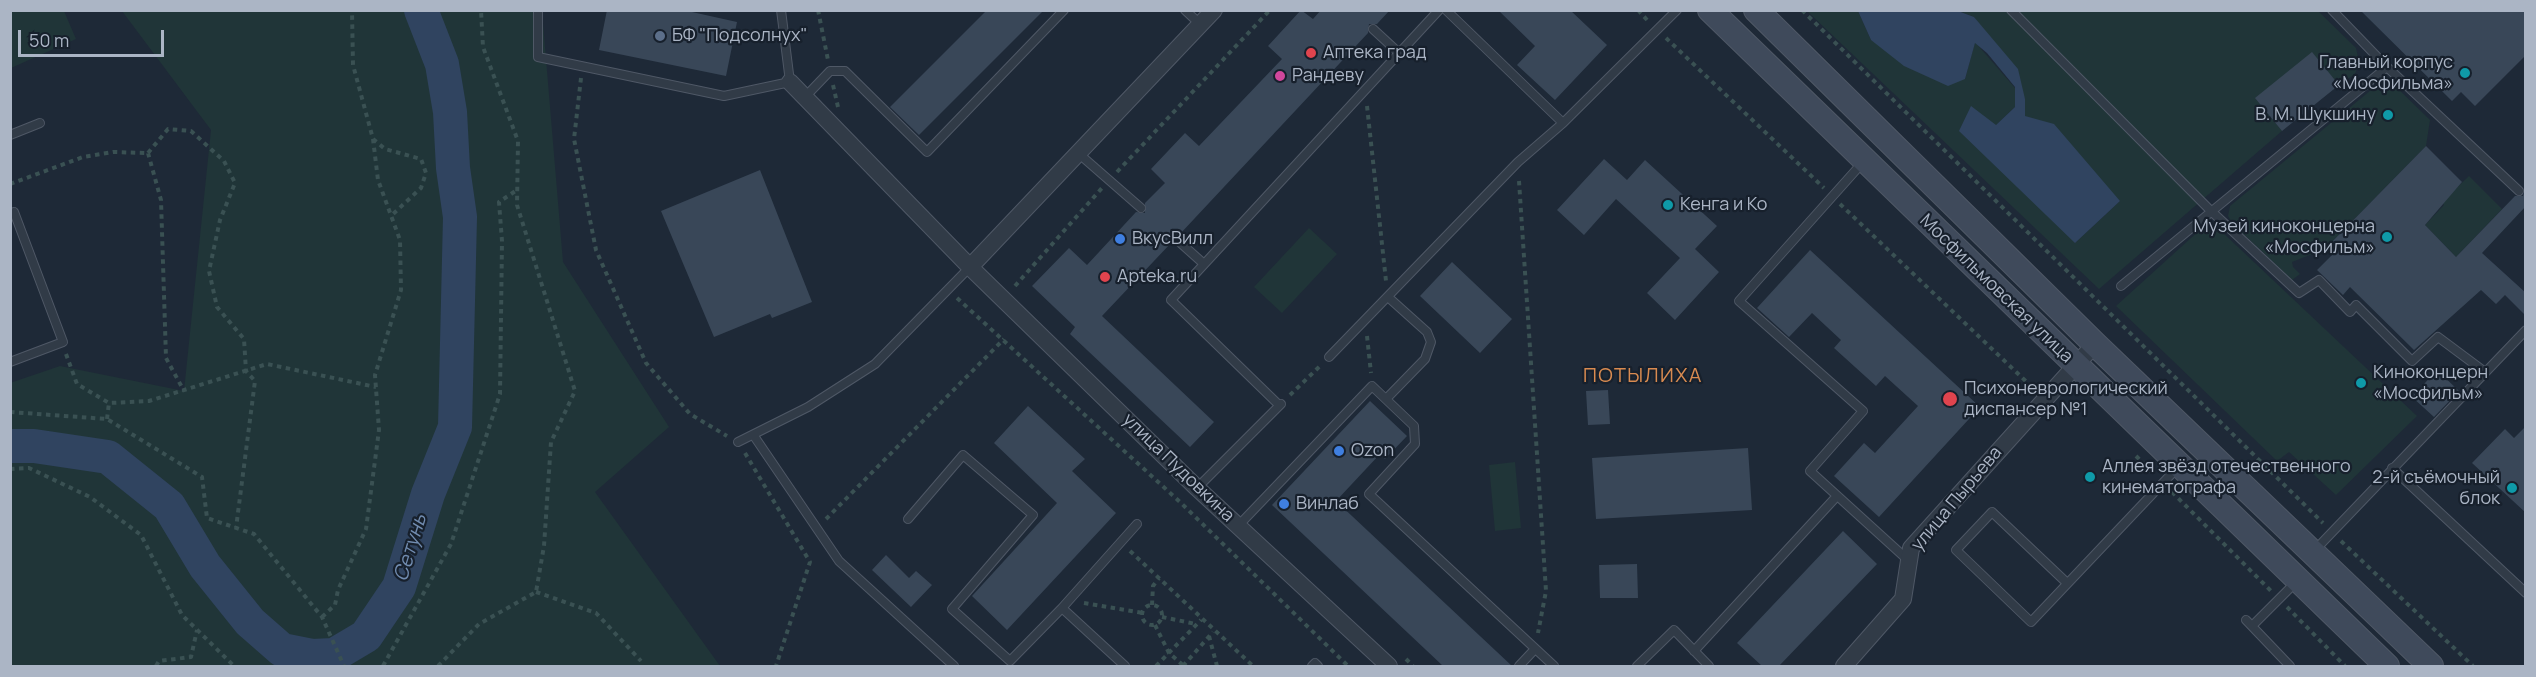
<!DOCTYPE html>
<html>
<head>
<meta charset="utf-8">
<style>
	body { margin:0 }
	#map { position:relative; width:2536px; height:677px; overflow:hidden; background:#1e2937; font-family:Manrope,sans-serif }
	canvas { display:block }
	.frame { position:absolute; inset:0; border:12px solid #abb5c5; pointer-events:none }
	.scale { position:absolute; left:18px; top:30px; width:146px; height:27px; box-sizing:border-box; border:3px solid #abb5c5; border-top:0; padding-left:8px; font-size:18px; line-height:21px; white-space:nowrap; color:#abb5c5; -webkit-text-stroke:4px #17202c; paint-order:stroke }
</style>
</head>
<body>
<div id="map">
<canvas width="2536" height="677"></canvas>
<div class="frame"></div>
<div class="scale">50 m</div>
</div>
<script>
const g = document.querySelector('canvas').getContext('2d');
g.lineJoin = 'round';
function paint(path, color) { g.fillStyle = color; g.fill(path, 'evenodd'); }
const toPath = rows => new Path2D(rows.map(r => 'M' + r).join(''));
function trace(path, color, width, dash) { g.strokeStyle = color; g.lineWidth = width; g.lineCap = dash ? 'butt' : 'round'; g.setLineDash(dash || []); g.stroke(path); }
function drawText(font, color, halo, rows, align = 'center') {
  g.font = font + ' Manrope,sans-serif'; g.lineWidth = 4.5; g.setLineDash([]); g.textBaseline = 'middle'; g.strokeStyle = halo; g.fillStyle = color; for (const [text, x, y, turn = 0] of rows) {
    g.save(); g.translate(x, y); g.rotate((+turn || 0) * Math.PI / 180); g.textAlign = isNaN(turn) ? turn : align; if (halo) g.strokeText(text, 0, 0); g.fillText(text, 0, 0); g.restore();
  }
}
paint(toPath([
	[11,10,64,11,76,39,11,68],
	[122,11,542,11,563,262,669,427,595,492,720,666,11,666,10,383,60,366,184,391,211,130],
	[1807,11,1858,11,1871,40,1965,79,1975,42,2015,88,2015,107,1996,125,2075,243,2120,201,2024,117,2025,99,1974,17,1958,11,2318,11,2356,48,2359,62,2355,74,2339,85,2312,53,2256,99,2282,131,2099,289],
	[2382,81,2391,82,2430,120,2426,146,2325,249,2292,262,2293,267,2300,274,2292,280,2233,224,2228,216,2230,206],
	[2469,176,2502,209,2456,257,2425,225,2444,205,2442,202],
	[2210,227,2220,230,2417,416,2336,495,2289,452,2277,461,2116,306,2202,228],
	[1309,228,1337,254,1282,313,1254,287],
	[1515,462,1521,528,1495,531,1489,465]
]), '#203538');
paint(toPath([
	[1858,11,1958,11,1974,17,2018,69,2025,99,2025,116,2054,124,2120,201,2075,243,1959,131,1971,106,1996,125,2015,107,2015,87,1987,53,1975,43,1965,79,1948,86,1904,66,1871,40]
]), '#304460');
trace(toPath([
	[10,446,34,446,108,457,169,506,205,566,250,622,282,650,312,656,334,655,366,636,399,587,428,494,455,427,460,217,453,168,450,112,442,64,421,10]
]), '#304460', 34);
paint(toPath([
	[607,10,683,10,737,22,726,76,599,50],
	[987,10,1044,10,919,135,890,107],
	[1301,10,1313,19,1321,10,1390,10,1377,24,1369,24,1368,33,1180,234,1171,233,1171,243,1102,316,1214,422,1190,447,1070,334,1075,327,1032,286,1069,248,1087,265,1136,212,1145,213,1145,203,1165,183,1151,169,1185,133,1199,146,1282,59,1268,46],
	[1498,10,1570,10,1607,45,1555,100,1517,65,1535,46],
	[2360,10,2526,10,2526,55,2475,106,2461,92,2452,101],
	[2312,52,2339,85,2282,131,2255,98],
	[2426,146,2462,182,2425,225,2456,257,2515,196,2523,196,2526,185,2526,206,2482,253,2526,293,2526,316,2505,295,2496,304,2481,290,2414,350,2350,287,2343,295,2317,270,2332,255,2325,249],
	[1604,159,1627,180,1645,160,1717,226,1695,249,1719,272,1675,320,1647,293,1680,258,1616,199,1584,235,1557,210],
	[760,170,812,302,772,318,770,314,714,337,661,211],
	[1810,250,1980,407,1879,517,1834,476,1864,443,1875,453,1918,406,1885,376,1876,386,1834,348,1841,340,1812,313,1789,337,1757,308],
	[1452,262,1512,319,1480,353,1420,296],
	[2437,370,2459,391,2434,417,2412,397],
	[1608,390,1610,424,1588,425,1586,391],
	[1370,401,1407,436,1385,459,1380,454,1336,501,1512,666,1443,666,1272,505],
	[1028,406,1085,459,1072,471,1116,513,1007,630,972,596,1057,503,994,443],
	[2526,426,2526,513,2472,463,2505,429,2514,438],
	[1748,448,1752,510,1596,519,1592,458],
	[1843,531,1877,564,1779,666,1762,666,1737,643],
	[886,555,909,578,916,571,932,585,911,607,872,570],
	[1637,564,1638,598,1600,598,1599,565]
]), '#394758');
const lane = toPath([
	[538,10,538,57,724,96,790,82,781,10],
	[1185,10,1201,25],
	[1446,10,1563,123],
	[2011,10,2210,210,2299,293,2319,280,2350,312,2356,305,2412,361,2438,337,2485,372],
	[2332,10,2387,67,2519,191],
	[1373,29,1399,53],
	[805,97,830,71,845,71,927,152,1064,10],
	[10,135,40,123],
	[1078,153,1141,208],
	[1864,161,1739,301,1863,411,1810,471,1909,561],
	[10,214,14,212,63,342,10,362],
	[1175,238,1204,264],
	[2121,286,2387,67],
	[1329,357,1518,162,1563,123,1677,10],
	[1386,399,1425,359,1431,342,1427,332,1388,297],
	[1279,405,1171,300,1439,10],
	[754,436,839,561,954,666],
	[738,442,808,407,875,364,970,267],
	[2392,468,2526,593],
	[1197,488,1281,404],
	[908,519,963,455,1033,515,952,609,1010,661,1062,608],
	[1238,526,1372,386,1414,426,1415,444,1369,494,1554,666],
	[2315,550,2526,330],
	[2067,583,1992,512,1956,550,2031,622,2178,467],
	[2246,620,2290,666],
	[2252,626,2296,582],
	[1694,651,1837,496],
	[1125,666,1062,608,1137,524],
	[1312,666,1315,663,1318,666],
	[1519,666,1535,649],
	[1637,666,1674,630,1709,666]
]);
const street = toPath([
	[790,82,970,267,1197,488,1389,666],
	[970,267,1214,10],
	[1844,666,1903,599,1911,548,2095,344]
]);
const secondary = toPath([
	[1710,10,2387,666],
	[1756,10,2095,344,2431,666]
]);
trace(lane, '#4f5866', 10);
trace(street, '#4f5866', 18);
trace(secondary, '#4f5866', 26);
trace(toPath([
	[818,10,828,60],
	[1638,10,1648,21],
	[1802,10,2323,523],
	[1666,38,1824,188],
	[581,78,574,139,596,250,646,363,690,414,727,436],
	[833,85,838,107],
	[1367,106,1386,281],
	[373,139,385,149,421,159,426,173,421,188,392,215],
	[148,153,168,129,191,131,224,161,235,183,220,220,209,271,217,307,244,339,246,371,255,381,236,528],
	[148,153,161,200,166,358,184,391],
	[1117,172,1270,10],
	[1519,181,1546,591,1538,633],
	[10,184,83,157,113,152,148,153],
	[1840,204,2034,389],
	[1015,286,1102,188],
	[957,298,1180,502,1348,666],
	[1367,336,1371,373],
	[66,354,77,384,109,403,149,401,267,364,376,387],
	[1290,395,1321,365],
	[10,412,107,419,202,477,207,518,254,534,322,617,344,666],
	[107,419,109,403],
	[745,453,810,562,776,666],
	[2136,456,2154,474],
	[10,469,29,468,90,497,141,535,182,615,234,666],
	[2172,492,2271,591],
	[826,519,1004,339],
	[2341,541,2473,666],
	[1130,551,1253,666],
	[536,592,596,613,641,661],
	[1084,603,1143,613],
	[1152,605,1153,586,1159,578],
	'1142 615a10 10 0 1 1 20 0a10 10 0 1 1-20 0Z',
	[2287,607,2345,666],
	[322,617,335,605,338,590,366,529,379,430,375,375,401,290,400,240,378,180,373,139,353,65,352,10],
	[1162,617,1196,624],
	[1155,625,1169,653,1184,666],
	[1209,636,1217,666],
	[1406,659,1413,666],
	[156,666,159,661,191,657,197,630],
	[383,666,451,544,500,394,502,241,499,202,517,190],
	[438,666,479,624,536,592,544,546,551,442,575,391,517,205,518,141,483,47,481,10],
	[1156,666,1201,620],
	[1183,666,1213,632]
]), '#3a5153', 4, [4.5, 4.5]);
trace(lane, '#313b47', 8);
trace(street, '#313b47', 16);
trace(secondary, '#3f4a5b', 24);
for (const [x, y, r, color] of [
	[660,36,6,"#5c6f8a"],
	[1311,53,6,"#e0444e"],
	[2465,73,6,"#0f9aa8"],
	[1280,76,6,"#d1479c"],
	[2388,115,6,"#0f9aa8"],
	[1668,205,6,"#0f9aa8"],
	[2387,237,6,"#0f9aa8"],
	[1120,239,6,"#3f7fe0"],
	[1105,277,6,"#e0444e"],
	[2361,383,6,"#0f9aa8"],
	[1950,399,8,"#e0444e"],
	[1339,451,6,"#3f7fe0"],
	[2090,477,6,"#0f9aa8"],
	[2512,488,6,"#0f9aa8"],
	[1284,504,6,"#3f7fe0"]
]) { const dot = new Path2D(); dot.arc(x, y, r, 0, 2 * Math.PI); g.fillStyle = color; g.fill(dot); trace(dot, '#17202c', 2); }
drawText('18px', '#abb5c5', '#17202c', [
	["БФ \"Подсолнух\"",672,36],
	["Аптека град",1323,53],
	["Главный корпус",2453,63,"right"],
	["«Мосфильма»",2453,84,"right"],
	["Рандеву",1292,76],
	["В. М. Шукшину",2376,115,"right"],
	["Кенга и Ко",1680,205],
	["Музей киноконцерна",2375,227,"right"],
	["«Мосфильм»",2375,248,"right"],
	["ВкусВилл",1132,239],
	["Apteka.ru",1117,277],
	["Киноконцерн",2373,373],
	["«Мосфильм»",2373,394],
	["Психоневрологический",1964,389],
	["диспансер №1",1964,410],
	["Ozon",1351,451],
	["Аллея звёзд отечественного",2102,467],
	["кинематографа",2102,488],
	["2-й съёмочный",2500,478,"right"],
	["блок",2500,499,"right"],
	["Винлаб",1296,504]
], 'left');
drawText('18px', '#abb5c5', '#17202c', [
	["Мосфильмовская улица",1996,289,44],
	["улица Пудовкина",1178,468,44],
	["улица Пырьева",1957,499,-50]
]);
g.letterSpacing = '1.5px';
drawText('20px', '#d98b51', '#17202c', [
	["ПОТЫЛИХА",1643,376]
]);
g.letterSpacing = '0px';
drawText('italic 20px', '#718cb0', '#17202c', [
	["Сетунь",411,548,-73]
]);
</script>
</body>
</html>
